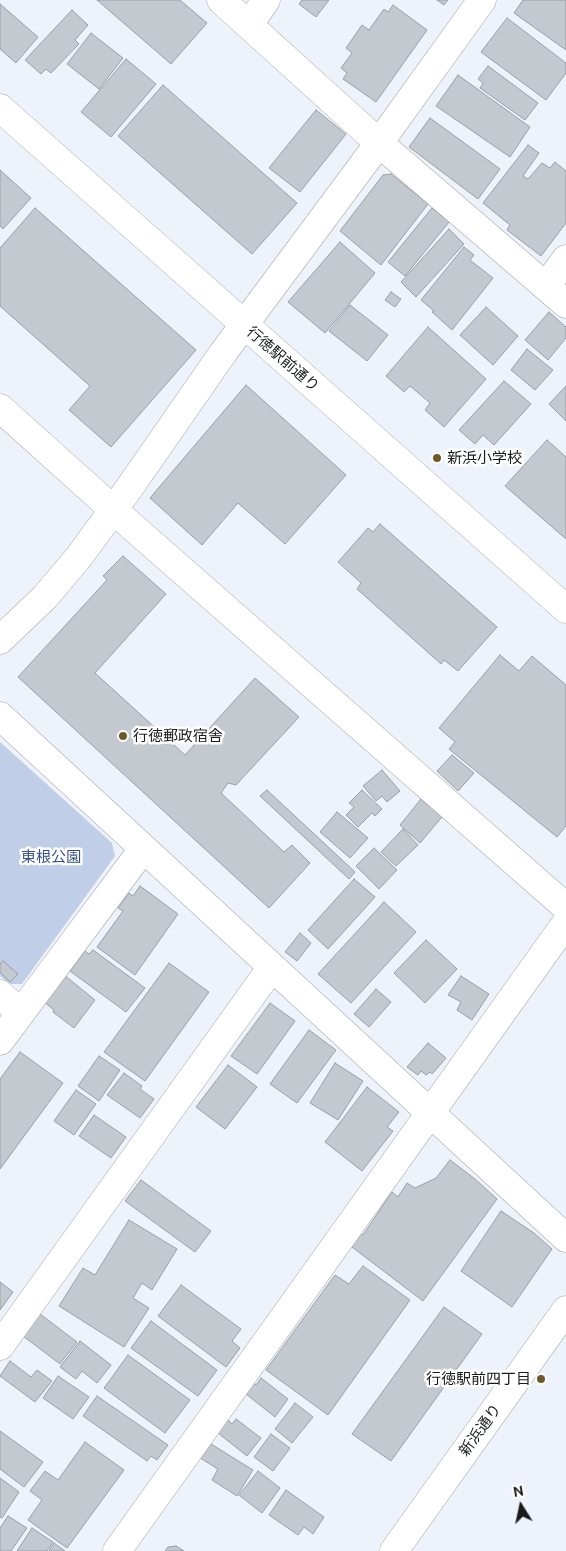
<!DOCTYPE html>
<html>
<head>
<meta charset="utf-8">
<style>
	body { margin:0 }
	#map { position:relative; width:566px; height:1551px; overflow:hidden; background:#eef2fa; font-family:Ubuntu,sans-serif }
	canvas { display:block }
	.north { position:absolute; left:496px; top:1481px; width:50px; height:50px; -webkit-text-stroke:4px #fff; paint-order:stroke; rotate:350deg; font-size:14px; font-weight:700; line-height:20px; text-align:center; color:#191b1d }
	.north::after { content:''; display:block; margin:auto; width:18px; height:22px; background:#191b1d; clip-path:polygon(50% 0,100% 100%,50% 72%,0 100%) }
</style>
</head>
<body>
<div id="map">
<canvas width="566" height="1551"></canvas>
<div class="north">N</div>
</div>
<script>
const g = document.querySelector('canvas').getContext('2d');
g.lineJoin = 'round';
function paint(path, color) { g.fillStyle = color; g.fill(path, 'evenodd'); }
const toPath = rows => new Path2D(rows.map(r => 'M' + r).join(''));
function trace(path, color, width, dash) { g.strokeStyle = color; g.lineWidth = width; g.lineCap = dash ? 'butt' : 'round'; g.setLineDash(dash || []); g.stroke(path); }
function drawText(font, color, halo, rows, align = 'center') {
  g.font = font + ' Ubuntu,"Noto Sans JP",sans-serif'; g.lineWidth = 5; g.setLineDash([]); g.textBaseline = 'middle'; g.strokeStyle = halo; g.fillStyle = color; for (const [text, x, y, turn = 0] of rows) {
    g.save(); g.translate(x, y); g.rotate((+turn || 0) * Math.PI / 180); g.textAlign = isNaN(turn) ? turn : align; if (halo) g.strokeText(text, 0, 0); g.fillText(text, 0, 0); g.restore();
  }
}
paint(toPath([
	[0,742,112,843,115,856,22,984,9,984,0,976]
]), '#c0cee7');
const building = toPath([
	[97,0,180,0,207,23,171,64,97,0],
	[302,0,329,0,316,17,299,4,302,0],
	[437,0,448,0,444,5,437,0],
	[523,0,566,0,566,50,514,13,523,0],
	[0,4,38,37,16,63,0,49,0,4],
	[393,5,427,30,376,102,343,79,347,73,341,68,352,53,346,48,362,25,369,30,384,9,388,12,393,5],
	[72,10,88,25,75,40,79,44,51,73,46,69,41,74,25,60,72,10],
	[507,18,566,63,566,73,546,100,481,52,507,18],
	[91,33,123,58,99,89,67,64,91,33],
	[126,59,156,84,111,137,81,112,126,59],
	[488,66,538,103,525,120,480,88,483,83,478,79,488,66],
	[458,75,530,127,510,157,436,106,458,75],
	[163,85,297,203,252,254,118,136,163,85],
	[316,110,346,134,300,192,269,168,316,110],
	[430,118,500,169,478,199,409,147,430,118],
	[528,145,539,153,523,176,528,179,542,163,550,168,555,162,566,171,566,223,541,256,507,230,510,225,483,203,528,145],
	[0,170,31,198,3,229,0,226,0,170],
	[391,174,428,204,381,265,340,231,383,175,391,174],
	[35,208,196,350,111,447,69,410,90,386,0,306,0,248,35,208],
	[432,208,449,222,405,276,388,262,432,208],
	[449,229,464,244,416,297,401,282,449,229],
	[340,242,375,273,325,333,288,302,340,242],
	[464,247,474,255,470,260,493,278,452,330,432,312,434,311,421,300,464,247],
	[391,292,401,299,395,307,385,300,391,292],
	[350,305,388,335,367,361,329,331,350,305],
	[486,307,518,336,493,365,460,335,486,307],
	[549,312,566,327,566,338,548,360,525,340,549,312],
	[428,327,486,379,444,427,425,410,430,403,410,386,404,392,386,376,428,327],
	[527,349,553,370,535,390,511,370,527,349],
	[504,381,531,404,494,445,483,435,475,444,459,430,504,381],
	[246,385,346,475,285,544,238,503,202,545,150,498,246,385],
	[566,386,566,421,549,404,566,386],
	[547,440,566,457,566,539,505,486,547,440],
	[380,524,497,627,458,671,444,660,441,664,357,589,361,583,338,562,368,528,373,532,380,524],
	[123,556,166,594,95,673,185,755,255,678,299,717,236,785,228,783,221,793,284,852,292,845,310,863,269,908,18,677,107,580,103,576,123,556],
	[500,655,519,671,532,656,566,685,566,826,557,837,449,749,455,742,439,728,500,655],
	[452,755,474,773,458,791,437,771,452,755],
	[382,770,400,791,387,802,382,796,376,801,363,786,382,770],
	[267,790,355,872,349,879,260,796,267,790],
	[362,790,382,809,375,816,372,813,358,827,346,815,354,807,349,803,362,790],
	[421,799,442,817,420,843,400,825,421,799],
	[337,812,368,838,350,858,320,832,337,812],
	[403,829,418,845,396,866,381,852,403,829],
	[374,848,397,870,379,889,356,866,374,848],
	[354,879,375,897,328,949,308,930,354,879],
	[140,886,178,914,135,975,97,947,123,911,118,908,129,893,133,896,140,886],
	[384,902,416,932,351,1003,318,974,384,902],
	[300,933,311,943,297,961,285,952,300,933],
	[426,940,457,969,425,1003,394,973,426,940],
	[93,950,145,988,126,1012,70,971,85,951,89,954,93,950],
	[3,961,18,974,10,982,0,972,0,964,3,961],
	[169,963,209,992,145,1081,104,1052,169,963],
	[63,974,95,1000,74,1028,53,1012,54,1010,43,1001,63,974],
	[461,976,489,994,472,1020,457,1010,461,1002,448,995,461,976],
	[376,989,391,1002,369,1027,354,1014,376,989],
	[270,1003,295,1021,257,1074,231,1056,270,1003],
	[309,1030,336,1050,297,1103,270,1084,309,1030],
	[428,1043,446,1058,432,1074,430,1072,426,1075,421,1071,418,1075,407,1067,428,1043],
	[20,1052,63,1083,0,1169,0,1079,20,1052],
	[99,1056,120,1070,99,1101,78,1086,99,1056],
	[335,1063,363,1081,338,1120,310,1103,335,1063],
	[228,1065,257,1087,225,1129,196,1107,228,1065],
	[124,1073,142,1086,140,1089,154,1099,140,1118,107,1095,124,1073],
	[367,1087,399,1112,387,1127,393,1131,362,1171,325,1142,367,1087],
	[76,1090,96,1104,74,1135,54,1121,76,1090],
	[94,1115,126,1137,111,1158,79,1136,94,1115],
	[450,1160,475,1179,497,1199,423,1301,348,1244,358,1231,363,1235,392,1192,398,1197,407,1183,415,1188,436,1178,450,1160],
	[141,1180,211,1231,195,1252,125,1201,141,1180],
	[501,1211,534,1233,552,1249,512,1307,461,1271,501,1211],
	[129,1220,177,1249,152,1290,142,1283,133,1298,149,1308,124,1347,59,1306,83,1268,95,1275,129,1220],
	[363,1266,410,1300,328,1415,266,1370,335,1275,349,1284,363,1266],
	[0,1282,13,1292,0,1310,0,1282],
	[181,1285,241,1329,232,1341,240,1348,226,1367,158,1316,181,1285],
	[444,1307,482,1334,391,1461,352,1434,444,1307],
	[40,1314,77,1342,60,1364,23,1336,40,1314],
	[151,1321,217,1370,198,1396,131,1348,151,1321],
	[80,1341,111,1365,97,1383,82,1371,76,1379,60,1367,80,1341],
	[128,1355,190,1400,165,1433,104,1388,128,1355],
	[10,1361,31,1377,37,1370,52,1381,35,1402,0,1376,10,1361],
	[58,1376,89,1397,73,1419,43,1398,58,1376],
	[261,1378,288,1399,275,1417,246,1394,254,1383,256,1385,261,1378],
	[97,1396,168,1445,157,1460,151,1456,147,1461,83,1416,97,1396],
	[295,1403,313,1417,292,1443,275,1429,295,1403],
	[236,1419,261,1438,247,1456,218,1433,228,1420,232,1424,236,1419],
	[0,1431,43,1462,24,1487,0,1469,0,1431],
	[271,1434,290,1448,273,1471,254,1457,271,1434],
	[85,1442,124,1470,67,1548,28,1520,42,1500,30,1491,45,1471,58,1480,85,1442],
	[211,1444,253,1470,237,1496,212,1480,218,1469,200,1458,211,1444],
	[258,1471,280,1488,262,1513,239,1495,258,1471],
	[0,1478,19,1492,2,1518,0,1517,0,1478],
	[286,1490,324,1517,313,1534,304,1527,298,1535,269,1515,286,1490],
	[8,1516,27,1528,11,1551,0,1551,0,1528,8,1516],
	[32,1528,53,1542,47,1551,17,1551,32,1528],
	[54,1543,65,1551,49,1551,54,1543],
	[176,1546,184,1551,165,1551,168,1547,176,1546]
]);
paint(building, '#c4c8cf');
trace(building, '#9a9ea6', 1);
const minor = toPath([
	[221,0,379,143,566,304],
	[249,25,266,0],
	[0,108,566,609],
	[546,286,566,259],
	[0,408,127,522,566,907],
	[0,640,45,597,78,558,125,494,223,353,379,143,482,0],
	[0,716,566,1238],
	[0,994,20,1013],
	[0,1041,143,849],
	[0,1346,272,967],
	[117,1551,566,923],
	[394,1551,566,1310]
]);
trace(minor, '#a4a8af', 29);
trace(minor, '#fff', 28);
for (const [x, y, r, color] of [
	[437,458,5,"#6f5828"],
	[123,736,5,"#6f5828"],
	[541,1379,5,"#6f5828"]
]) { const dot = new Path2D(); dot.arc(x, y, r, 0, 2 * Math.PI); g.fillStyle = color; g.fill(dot); trace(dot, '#fff', 2); }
drawText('15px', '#191b1d', '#fff', [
	["行徳駅前通り",283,359,41],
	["新浜通り",480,1430,-54]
]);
drawText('15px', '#191b1d', '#fff', [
	["新浜小学校",447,458],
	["行徳郵政宿舎",133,736],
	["行徳駅前四丁目",531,1379,"right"]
], 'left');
drawText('15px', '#375185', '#fff', [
	["東根公園",51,857]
]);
</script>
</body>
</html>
